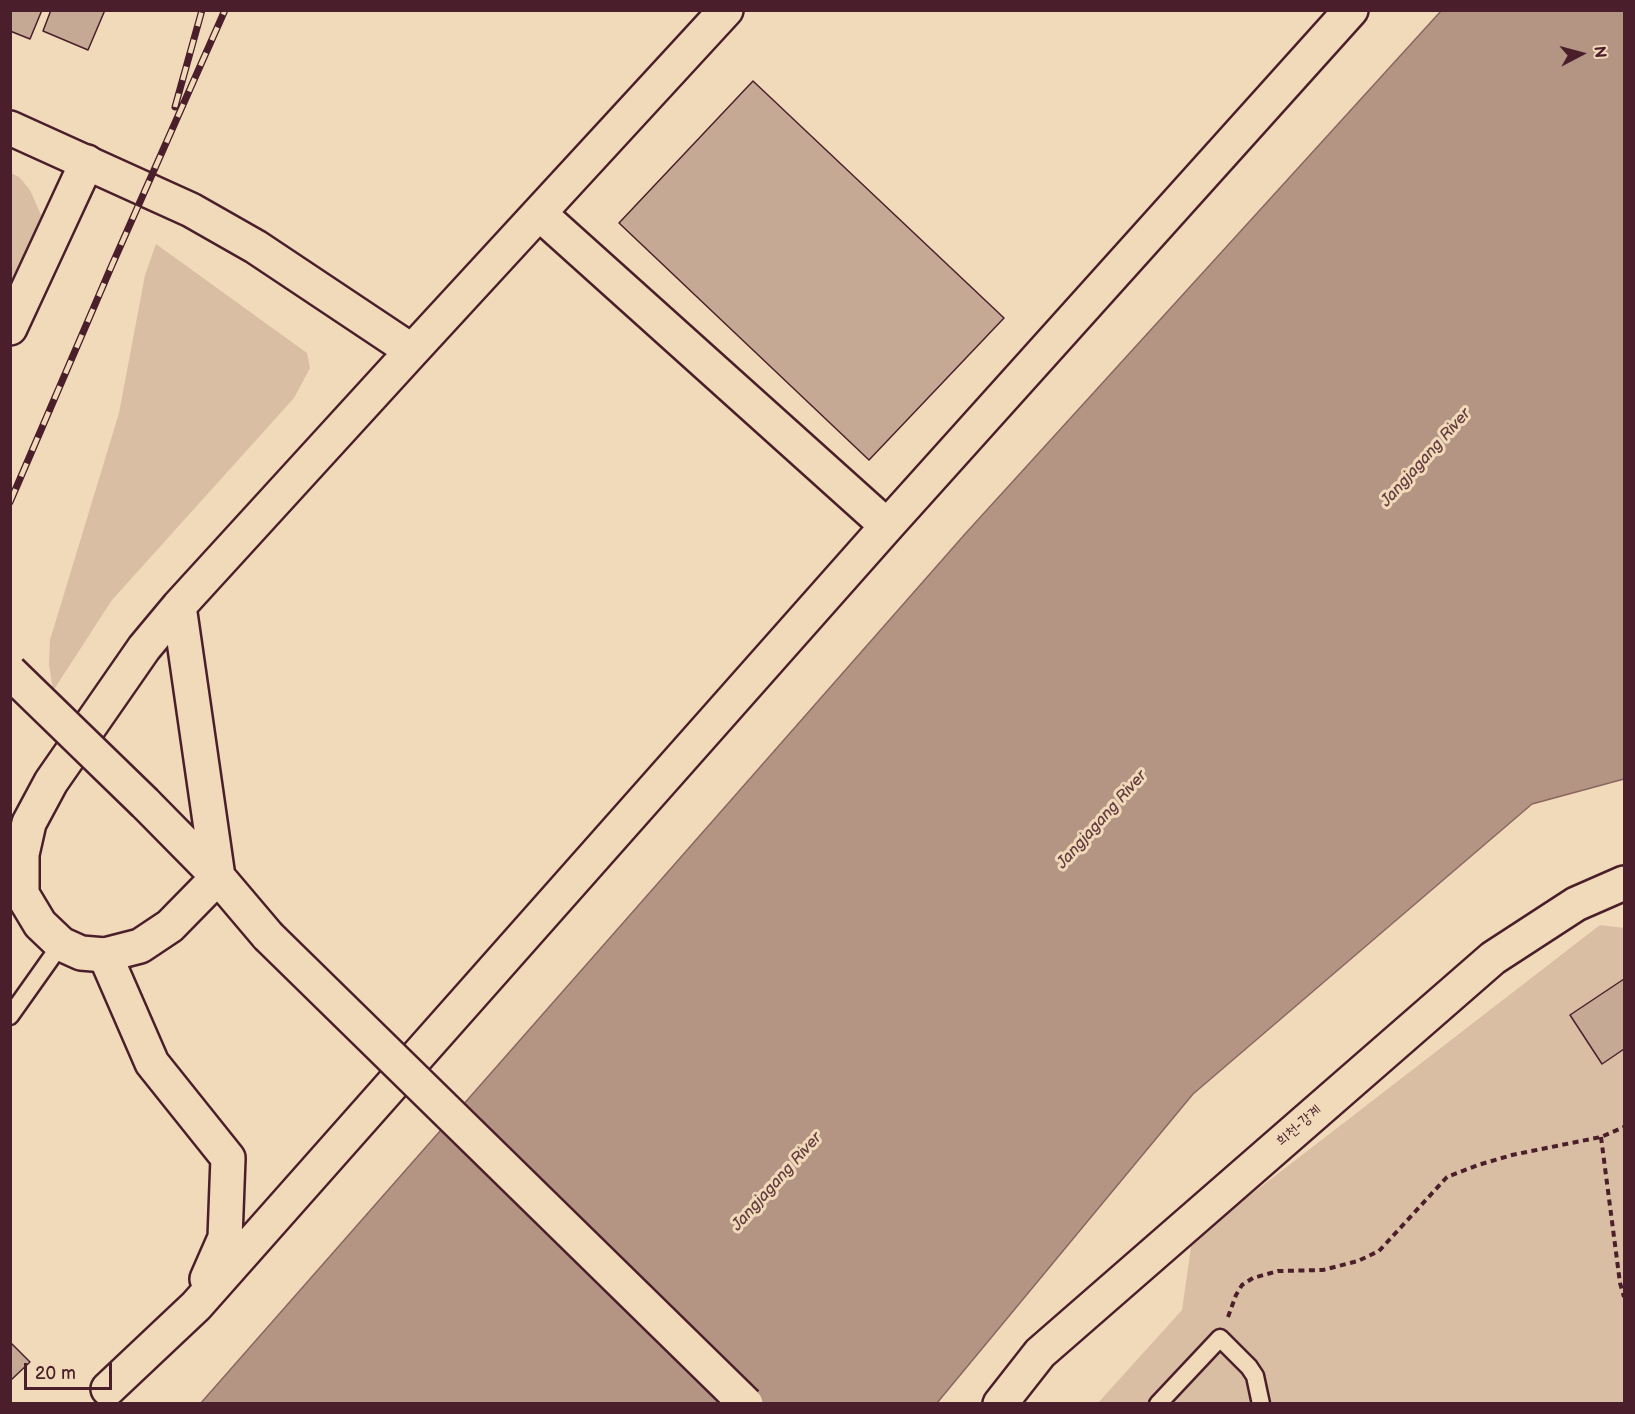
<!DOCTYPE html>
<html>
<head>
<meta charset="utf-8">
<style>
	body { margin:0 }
	#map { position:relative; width:1635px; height:1414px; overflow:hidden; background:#f1dab9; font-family:"Balsamiq Sans",sans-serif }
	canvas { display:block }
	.frame { position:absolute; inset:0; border:12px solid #4a1f2b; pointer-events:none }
	.north { position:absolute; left:1551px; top:24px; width:60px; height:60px; -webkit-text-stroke:4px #f1dab9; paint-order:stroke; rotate:84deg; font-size:16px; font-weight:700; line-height:24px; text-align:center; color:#4a1f2b }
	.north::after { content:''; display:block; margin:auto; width:21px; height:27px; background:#4a1f2b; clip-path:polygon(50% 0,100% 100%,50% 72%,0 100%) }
	.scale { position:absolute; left:24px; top:1363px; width:88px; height:27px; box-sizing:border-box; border:3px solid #4a1f2b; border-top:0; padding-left:8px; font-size:18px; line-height:21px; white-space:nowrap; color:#4a1f2b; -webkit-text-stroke:4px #f1dab9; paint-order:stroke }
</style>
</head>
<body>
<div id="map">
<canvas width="1635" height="1414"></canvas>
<div class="frame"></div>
<div class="north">N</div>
<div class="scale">20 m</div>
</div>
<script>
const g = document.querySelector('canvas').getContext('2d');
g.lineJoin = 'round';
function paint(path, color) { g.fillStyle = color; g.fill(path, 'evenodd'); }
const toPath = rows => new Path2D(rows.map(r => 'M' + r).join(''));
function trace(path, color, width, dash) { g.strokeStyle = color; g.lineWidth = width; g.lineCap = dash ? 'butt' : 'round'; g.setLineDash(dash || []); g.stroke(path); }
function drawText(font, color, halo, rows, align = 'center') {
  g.font = font + ' "Balsamiq Sans","Poor Story",sans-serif'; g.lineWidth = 6; g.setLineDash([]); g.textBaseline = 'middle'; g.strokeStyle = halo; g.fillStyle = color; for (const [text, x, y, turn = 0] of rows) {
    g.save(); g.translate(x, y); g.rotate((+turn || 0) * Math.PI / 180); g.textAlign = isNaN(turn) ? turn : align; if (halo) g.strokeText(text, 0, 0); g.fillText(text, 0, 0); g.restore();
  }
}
paint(toPath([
	[11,173,19,177,30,190,42,217,11,285],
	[156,244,307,353,310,368,294,398,112,600,53,691,49,664,50,640,119,413,145,275],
	[1600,925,1624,928,1624,1403,1097,1404,1182,1310,1192,1240]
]), '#d9bea4');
const water = toPath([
	[1441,11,1624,11,1624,779,1532,804,1193,1094,937,1403,200,1404,965,534,1441,11]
]);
paint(water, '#b49584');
trace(water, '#8a6660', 1.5);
const building = toPath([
	[10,10,42,10,30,39,10,31,10,10],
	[51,10,105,10,88,50,43,31,51,10],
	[753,81,1004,318,869,460,619,223,753,81],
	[1624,979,1624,1049,1602,1064,1570,1015,1624,979],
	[10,1342,30,1362,10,1381,10,1342]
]);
paint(building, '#c5a994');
trace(building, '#4a1f2b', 1.5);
const lane = toPath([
	[10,1016,61,944],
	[1158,1404,1220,1338,1249,1367,1255,1376,1261,1404]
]);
const street = toPath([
	[540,214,887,526],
	[10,328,87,162],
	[105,955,152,1063,228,1158,225,1238,207,1279],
	[108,1389,196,1306,887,526,1351,10]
]);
const secondary = toPath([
	[10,128,191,210,256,247,412,351],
	[179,606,218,877,170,926,140,946,105,955,81,953,61,944,40,924,22,894,22,854,29,823,51,782,144,648,179,606,412,351,726,10],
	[145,803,218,877,268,936],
	[1000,1404,1040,1353,1493,958,1576,904,1624,883]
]);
trace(lane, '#4a1f2b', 21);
trace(street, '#4a1f2b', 38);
trace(secondary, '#4a1f2b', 38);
trace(toPath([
	[1601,1137,1620,1283,1624,1297],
	[1228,1317,1236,1295,1242,1285,1253,1278,1278,1271,1323,1270,1358,1261,1379,1251,1447,1177,1478,1165,1512,1155,1601,1137,1624,1127]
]), '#4a1f2b', 4, [6, 4.5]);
trace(lane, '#f1dab9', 16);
trace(street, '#f1dab9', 33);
trace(secondary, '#f1dab9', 33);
const rail = toPath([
	[175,107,202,10],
	[10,502,112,265,225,10]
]);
trace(rail, '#4a1f2b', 7);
trace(rail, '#f1dab9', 4.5, [14]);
const secondaryBridge = toPath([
	[10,672,145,803],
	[268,936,746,1404]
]);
trace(secondaryBridge, '#4a1f2b', 38, []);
trace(secondaryBridge, '#f1dab9', 33);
drawText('15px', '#4a1f2b', '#f1dab9', [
	["희천-강계",1299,1126,-41]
]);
drawText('italic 16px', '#643c41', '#f1dab9', [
	["Jangjagang River",1426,458,-48],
	["Jangjagang River",1102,820,-48],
	["Jangjagang River",777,1182,-48]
]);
</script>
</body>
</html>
